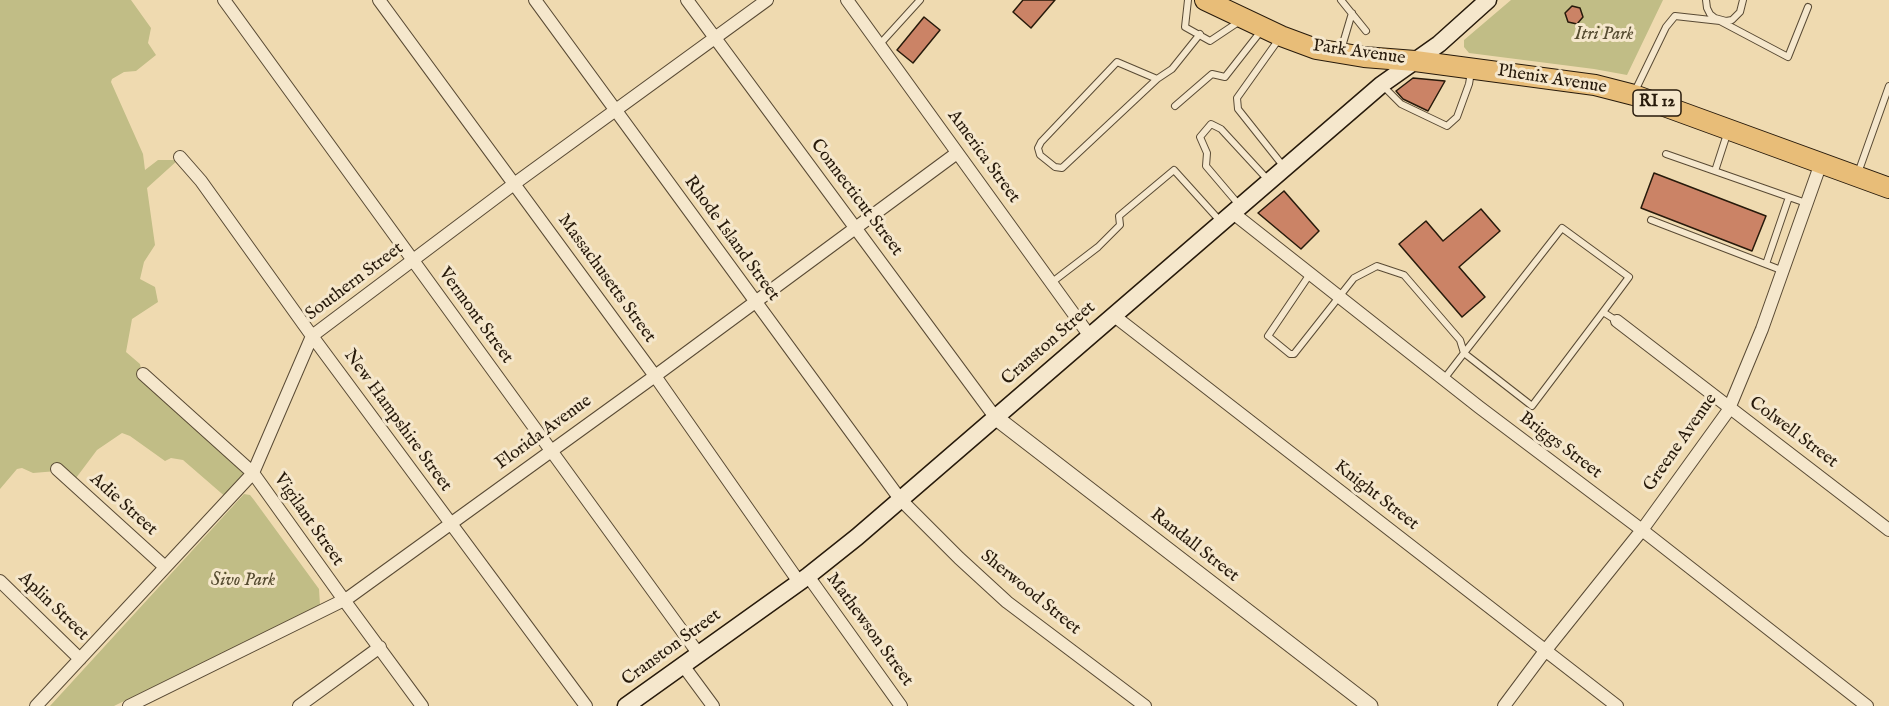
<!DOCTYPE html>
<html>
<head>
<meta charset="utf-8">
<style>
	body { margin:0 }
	canvas { display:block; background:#efdab0 }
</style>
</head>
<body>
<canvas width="1889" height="706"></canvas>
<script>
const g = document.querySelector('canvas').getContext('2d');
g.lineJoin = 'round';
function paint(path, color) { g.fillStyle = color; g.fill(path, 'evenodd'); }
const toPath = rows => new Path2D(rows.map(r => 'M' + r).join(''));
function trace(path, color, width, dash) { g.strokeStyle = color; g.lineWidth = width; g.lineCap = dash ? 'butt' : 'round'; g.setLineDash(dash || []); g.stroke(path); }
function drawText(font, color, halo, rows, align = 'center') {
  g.font = font + ' "IM FELL English",serif'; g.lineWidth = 6; g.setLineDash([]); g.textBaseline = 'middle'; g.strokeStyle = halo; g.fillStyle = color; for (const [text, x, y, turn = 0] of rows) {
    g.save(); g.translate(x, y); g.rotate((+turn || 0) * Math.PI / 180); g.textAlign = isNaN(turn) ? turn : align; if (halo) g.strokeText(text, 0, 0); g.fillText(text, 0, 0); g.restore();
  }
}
paint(toPath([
	[0,0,131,0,151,28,148,43,156,55,136,71,124,72,112,79,111,82,143,154,145,170,158,160,178,160,147,188,155,245,144,262,140,279,155,287,158,302,132,319,126,352,140,364,142,374,250,471,228,499,183,460,171,458,165,461,130,436,122,433,97,450,73,482,57,471,33,473,22,468,17,469,0,489],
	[1511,0,1663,0,1627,75,1594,69,1469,53,1464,47,1464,40],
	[244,494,250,495,254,500,319,589,320,605,114,706,50,706]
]), '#c1bd86');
const building = toPath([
	[1023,0,1055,0,1031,28,1013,12,1023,0],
	[1572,6,1580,8,1583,17,1577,24,1568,22,1565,13,1572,6],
	[924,17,940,30,913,63,897,50,924,17],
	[1413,78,1445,81,1428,111,1403,99,1396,91,1413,78],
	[1654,173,1766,216,1752,251,1641,208,1654,173],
	[1284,191,1319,231,1301,249,1258,213,1284,191],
	[1481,209,1500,231,1459,267,1485,297,1462,317,1399,244,1426,221,1443,241,1481,209]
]);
paint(building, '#cb8366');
trace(building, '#271a0b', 1.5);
const service = toPath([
	[1188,0,1185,27,1210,41,1240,21],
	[1341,0,1366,31],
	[1706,0,1707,8,1710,14,1715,18,1726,21,1732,20,1740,12,1743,0],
	[1279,39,1237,98,1238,109,1284,167],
	[880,44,920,0],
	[1341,50,1352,13],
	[1157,79,1117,62,1041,142,1038,148,1040,155,1055,167,1062,168,1157,79,1172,69,1200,34],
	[1382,85,1401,104,1447,126,1457,117,1469,84,1471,72],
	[1635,91,1666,27,1675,16,1720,21,1788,57,1808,7],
	[1175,106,1212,74,1225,77,1261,31],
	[1666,154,1806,203],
	[1715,171,1728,131],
	[1858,173,1889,86],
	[1240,206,1206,166,1207,153,1200,137,1211,124,1221,129,1269,181],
	[1651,220,1781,270],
	[1766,264,1789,197],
	[1310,274,1268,336,1290,354,1294,354,1354,278,1377,266,1404,275,1460,340,1464,353,1444,379],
	[1051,283,1098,247,1120,225,1119,216,1174,170,1221,222],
	[1603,312,1532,406,1464,353,1562,228,1629,277,1603,312,1617,321]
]);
const minor = toPath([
	[224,0,698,653],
	[379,0,655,376,799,582],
	[535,0,900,499,959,558,1007,602,1145,706],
	[687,0,995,417],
	[847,0,1089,335],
	[180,157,201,181,312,336,586,706],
	[1233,213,1479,407,1642,530,1867,706],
	[1113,315,1617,706],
	[1617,321,1889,530],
	[143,374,253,473,344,600,422,706],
	[57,469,165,567],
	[808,576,901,706],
	[0,581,80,659],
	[682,664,713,706],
	[36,706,253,473,312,336,514,184,767,0],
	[129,706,348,598,655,376,957,153],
	[299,706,380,647],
	[1504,706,1545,651,1642,530,1728,411,1762,329,1821,163]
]);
const tertiary = toPath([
	[995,417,1370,706]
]);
const secondary = toPath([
	[626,706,808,576,857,537,1381,85,1439,44,1488,0]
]);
const primary = toPath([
	[1205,0,1281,36,1316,49,1364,57,1415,61,1595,85,1634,95,1889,188]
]);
trace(service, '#594a34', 8);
trace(minor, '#594a34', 14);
trace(tertiary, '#594a34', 17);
trace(secondary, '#271a0b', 19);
trace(primary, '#271a0b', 22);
trace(service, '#f5e7cc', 6);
trace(minor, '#f5e7cc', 12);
trace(tertiary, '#f5e7cc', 15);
trace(secondary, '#f5e7cc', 16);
trace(primary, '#e8bd78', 20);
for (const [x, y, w] of [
	[1657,103,48]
]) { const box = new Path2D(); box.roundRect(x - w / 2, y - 13, w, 26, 4.5); g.fillStyle = '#f5e7cc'; g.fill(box); trace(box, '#271a0b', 1.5); }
drawText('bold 16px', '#271a0b', null, [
	["RI 12",1657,103]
]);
drawText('italic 18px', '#554b30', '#f5e7cc', [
	["Itri Park",1604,35],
	["Sivo Park",243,581]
]);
drawText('18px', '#271a0b', '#f5e7cc', [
	["Park Avenue",1359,53,8],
	["Phenix Avenue",1552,80,9],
	["America Street",983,157,54],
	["Connecticut Street",856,198,53],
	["Rhode Island Street",731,239,54],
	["Massachusetts Street",606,279,54],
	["Southern Street",355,282,-37],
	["Vermont Street",475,316,54],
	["Cranston Street",1049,344,-41],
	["New Hampshire Street",397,421,54],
	["Florida Avenue",544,433,-36],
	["Colwell Street",1793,433,37],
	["Greene Avenue",1681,443,-55],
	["Briggs Street",1560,446,37],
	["Knight Street",1376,496,38],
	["Adie Street",123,505,42],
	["Vigilant Street",308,520,55],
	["Randall Street",1194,546,38],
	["Sherwood Street",1030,593,39],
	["Aplin Street",53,607,44],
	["Mathewson Street",869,630,54],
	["Cranston Street",672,648,-36]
]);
</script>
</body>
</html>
